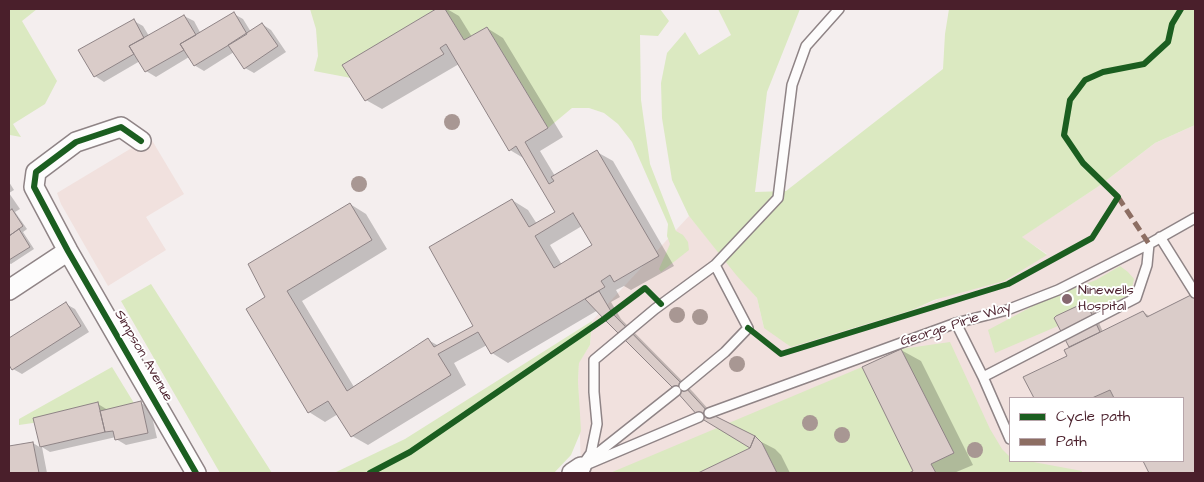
<!DOCTYPE html>
<html>
<head>
<meta charset="utf-8">
<style>
	body { margin:0 }
	#map { position:relative; width:1204px; height:482px; overflow:hidden; background:#f4eeee; font-family:"Architects Daughter",sans-serif }
	canvas { display:block }
	.frame { position:absolute; inset:0; border:10px solid #4a1f2b; pointer-events:none }
	.legend { position:absolute; left:1009px; top:397px; width:175px; height:65px; box-sizing:border-box; background:#fff; border:1px solid #b7a5aa; margin:0; padding:6px 9px; list-style:none; font-size:15px; color:#4a1f2b }
	.legend li { display:flex; align-items:center; gap:10px; height:25px }
	.legend b { width:25px; border:1px solid #b7a5aa }
</style>
</head>
<body>
<div id="map">
<canvas width="1204" height="482"></canvas>
<div class="frame"></div>
<ul class="legend">
<li><b style="height:6px;background:#1b5e20"></b>Cycle path</li>
<li><b style="height:6px;background:#8d6e63"></b>Path</li>
</ul>
</div>
<script>
const g = document.querySelector('canvas').getContext('2d');
g.lineJoin = 'round';
function paint(path, color) { g.fillStyle = color; g.fill(path, 'evenodd'); }
const toPath = rows => new Path2D(rows.map(r => 'M' + r).join(''));
function trace(path, color, width, dash) { g.strokeStyle = color; g.lineWidth = width; g.lineCap = dash ? 'butt' : 'round'; g.setLineDash(dash || []); g.stroke(path); }
function drawText(font, color, halo, rows, align = 'center') {
  g.font = font + ' "Architects Daughter",sans-serif'; g.lineWidth = 4; g.setLineDash([]); g.textBaseline = 'middle'; g.strokeStyle = halo; g.fillStyle = color; for (const [text, x, y, turn = 0] of rows) {
    g.save(); g.translate(x, y); g.rotate((+turn || 0) * Math.PI / 180); g.textAlign = isNaN(turn) ? turn : align; if (halo) g.strokeText(text, 0, 0); g.fillText(text, 0, 0); g.restore();
  }
}
paint(toPath([
	[1195,125,1195,473,572,473,581,467,578,381,579,362,590,345,592,321,689,216,757,298,764,328,912,310,1047,254,1021,237,1099,186,1155,143],
	[1010,398,1183,398,1183,461,1010,461],
	[150,137,184,194,146,217,166,250,108,286,61,204,57,193]
]), '#f1e1de');
paint(toPath([
	[9,9,37,9,22,21,57,81,45,104,13,124,21,137,10,135,9,132],
	[310,9,436,9,343,65,351,78,314,71,318,56,316,29],
	[445,9,660,9,669,21,658,36,640,35,641,100,650,164,676,231,683,235,688,242,689,250,661,272,659,269,670,244,667,236,668,224,632,142,618,124,604,113,589,108,572,108,548,128,487,27,464,40],
	[718,9,757,9,765,10,774,9,800,9,767,92,755,192,786,191,943,69,945,34,949,9,1195,9,1195,125,1155,143,1099,186,1022,237,1047,255,1004,281,934,300,912,310,791,347,764,328,757,298,737,276,689,216,672,180,662,118,661,83,667,53,685,32,699,55,731,35],
	[1120,266,1128,272,1134,279,1132,288,1128,296,995,353,988,330,1046,299,1096,280],
	[151,284,272,473,220,473,121,301],
	[592,321,590,345,579,363,578,381,581,431,571,455,554,473,334,473,405,439],
	[950,342,990,429,1002,449,1010,457,1010,461,1028,461,1082,471,1082,473,936,473,931,464,954,453,901,349],
	[112,367,137,408,19,425,19,419],
	[862,367,913,471,909,473,777,473,762,443,755,436,750,448,698,473,610,473]
]), '#dbe9c1');
paint(toPath([
	[439,9,447,9,459,16,472,37,487,28,503,38,563,137,540,151,555,176,597,152,613,161,674,266,631,290,624,286,616,290,620,297,611,302,621,319,693,392,717,419,775,449,781,455,790,473,701,473,753,448,677,391,598,310,508,363,492,353,487,345,454,363,466,385,368,445,352,436,338,414,325,422,309,412,267,297,350,204,366,214,387,249,302,301,354,387,428,340,439,346,475,326,512,200,528,210,537,224,557,213,525,159,510,150,459,64,382,109,366,100,344,65],
	[582,226,594,245,562,265,550,245],
	[234,14,243,19,251,32,262,24,271,30,286,52,254,73,245,68,234,52,204,71,194,65,189,57,156,77,146,71,140,61,104,82,95,76,134,21,143,26,149,36,184,16,194,21,201,34],
	[9,182,14,190,9,193,20,209,15,212,27,229,23,232,34,249,11,264,9,263],
	[1195,294,1195,473,1151,473,1145,461,1183,461,1183,398,1035,398,1025,378,1069,356,1070,348,1056,318,1086,304,1093,309,1103,332,1143,312,1151,317],
	[66,304,75,309,89,332,22,374,13,369,9,362,9,340],
	[901,350,921,361,973,465,954,473,912,473,915,472],
	[141,403,150,408,157,438,126,445,116,439,116,437,50,452,42,447,47,473,9,473,9,448,33,443,41,448,34,418,98,404,108,410]
]), '#0003');
const building = toPath([
	[436,9,445,9,464,40,487,27,548,128,525,142,549,184,554,181,551,177,597,150,659,256,614,282,610,275,601,281,605,287,491,354,478,332,438,354,451,375,351,437,328,401,308,413,246,309,265,297,248,264,350,203,372,240,287,291,347,391,428,338,434,347,473,326,429,247,512,199,529,227,555,212,516,146,509,151,446,44,440,48,444,54,365,101,342,65,436,9],
	[573,213,592,245,554,268,535,236,573,213],
	[234,12,247,34,194,66,180,44,234,12],
	[184,15,196,35,180,44,184,50,145,72,129,46,184,15],
	[134,19,144,38,129,46,134,54,94,77,78,50,134,19],
	[262,23,278,46,244,69,228,45,262,23],
	[12,209,23,226,9,236,9,211,12,209],
	[19,229,30,247,9,260,9,236,19,229],
	[599,291,612,313,684,386,709,413,755,436,750,448,699,417,676,391,604,319,585,299,599,291],
	[1195,293,1195,473,1149,473,1143,461,1183,461,1183,398,1114,398,1110,390,1092,398,1034,398,1023,377,1067,356,1064,350,1143,311,1147,317,1195,293],
	[66,302,81,326,12,370,9,365,9,338,66,302],
	[1086,302,1100,332,1069,347,1054,318,1056,316,1086,302],
	[901,349,954,453,931,464,936,473,909,473,913,471,862,367,901,349],
	[141,401,148,433,115,440,113,431,105,432,100,411,141,401],
	[98,402,105,432,40,447,33,418,98,402],
	[755,436,762,443,777,473,698,473,750,448,755,436],
	[33,442,39,473,9,473,9,446,33,442]
]);
paint(building, '#daccc9');
trace(building, '#8f8486', 1);
const service = toPath([
	[1160,237,1195,293],
	[956,323,983,377],
	[684,386,725,352,748,328,715,265,778,198,792,85,806,46,839,9],
	[709,413,956,323,1007,310,1058,290,1149,244,1195,218],
	[1010,439,983,377,1136,298,1147,265,1149,244],
	[589,460,676,391],
	[581,467,591,453,597,424,594,392,594,360,655,309,715,265],
	[581,467,699,417]
]);
const minor = toPath([
	[141,141,121,127,76,142,36,172,34,187,68,251,196,473],
	[9,290,68,251],
	[572,473,581,467]
]);
trace(service, '#8f8486', 12);
trace(minor, '#8f8486', 22);
trace(service, '#fdfcfc', 9);
trace(minor, '#fdfcfc', 19);
trace(toPath([
	[1118,197,1149,244]
]), '#8d6e63', 5, [10, 5]);
trace(toPath([
	[141,141,121,127,76,142,36,172,34,187,68,251,196,473],
	[748,328,781,354,1008,284,1092,238,1118,197,1083,163,1064,135,1070,100,1085,80,1103,72,1144,64,1168,42,1172,24,1181,9],
	[370,473,410,452,604,319,645,288,661,304]
]), '#1b5e20', 6);
g.fillStyle = '#a89793';
for (const [x, y] of [
	[452,122],
	[359,184],
	[677,315],
	[700,317],
	[737,364],
	[810,423],
	[842,435],
	[975,450]
]) { g.beginPath(); g.arc(x, y, 8, 0, 2 * Math.PI); g.fill(); }
for (const [x, y, r, color] of [
	[1067,299,6,"#86676f"]
]) { const dot = new Path2D(); dot.arc(x, y, r, 0, 2 * Math.PI); g.fillStyle = color; g.fill(dot); trace(dot, '#fff', 2); }
drawText('14px', '#4a1f2b', '#fff', [
	["Ninewells",1078,291],
	["Hospital",1078,307]
], 'left');
drawText('14px', '#4a1f2b', '#fff', [
	["George Pirie Way",956,325,-18],
	["Simpson Avenue",143,356,60]
]);
</script>
</body>
</html>
